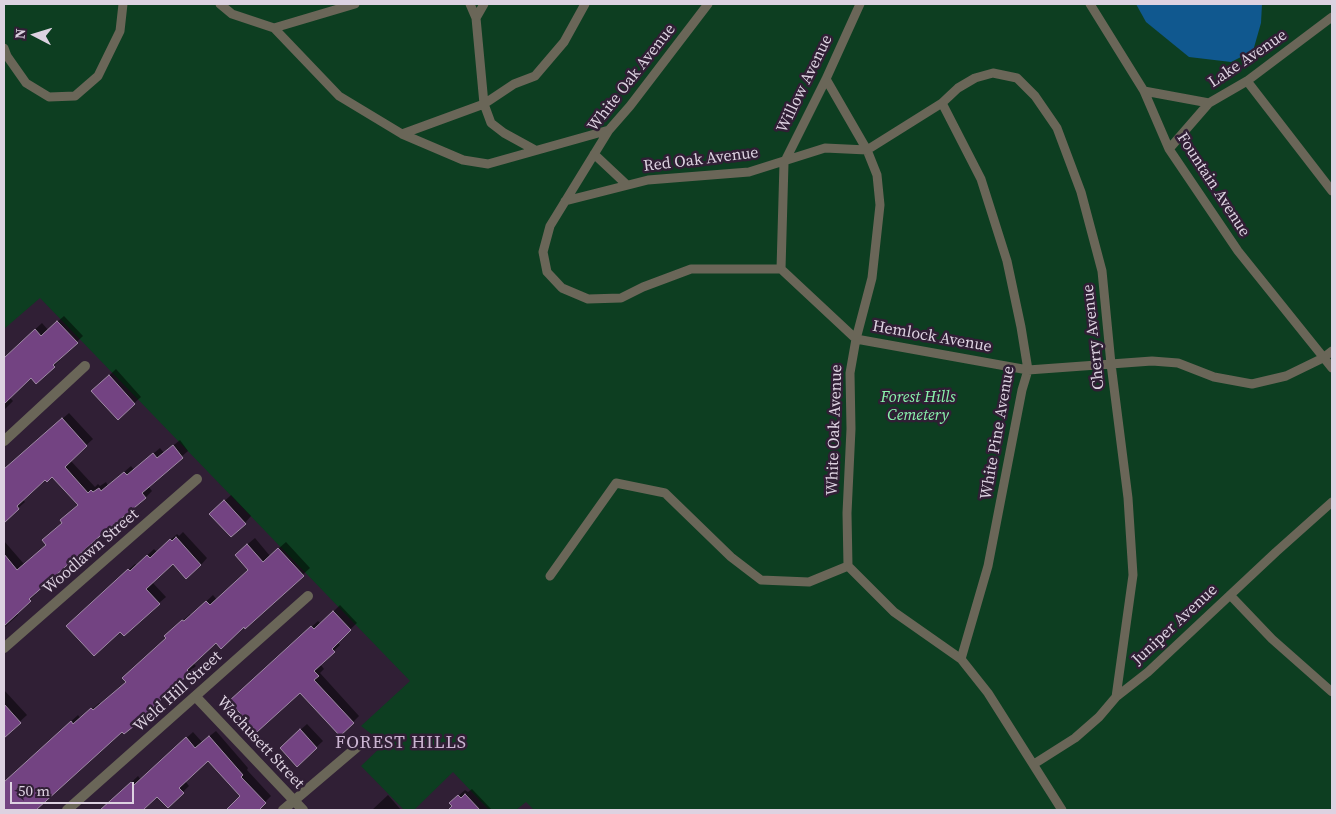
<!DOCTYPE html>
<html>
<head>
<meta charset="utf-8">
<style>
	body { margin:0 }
	#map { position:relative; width:1336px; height:814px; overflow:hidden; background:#301f35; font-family:"Source Serif 4",serif }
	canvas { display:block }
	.frame { position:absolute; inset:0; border:5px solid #ddd2e1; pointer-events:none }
	.north { position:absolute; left:10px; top:10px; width:50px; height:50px; -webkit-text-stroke:4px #301f35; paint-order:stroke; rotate:275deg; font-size:14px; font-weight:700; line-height:20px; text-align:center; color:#ddd2e1 }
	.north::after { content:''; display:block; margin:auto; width:18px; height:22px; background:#ddd2e1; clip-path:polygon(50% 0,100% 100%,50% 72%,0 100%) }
	.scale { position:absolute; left:10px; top:782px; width:124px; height:22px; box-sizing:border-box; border:2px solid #ddd2e1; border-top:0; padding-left:6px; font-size:15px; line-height:18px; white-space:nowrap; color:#ddd2e1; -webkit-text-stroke:4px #301f35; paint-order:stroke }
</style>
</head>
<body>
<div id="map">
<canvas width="1336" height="814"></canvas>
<div class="frame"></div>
<div class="north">N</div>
<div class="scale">50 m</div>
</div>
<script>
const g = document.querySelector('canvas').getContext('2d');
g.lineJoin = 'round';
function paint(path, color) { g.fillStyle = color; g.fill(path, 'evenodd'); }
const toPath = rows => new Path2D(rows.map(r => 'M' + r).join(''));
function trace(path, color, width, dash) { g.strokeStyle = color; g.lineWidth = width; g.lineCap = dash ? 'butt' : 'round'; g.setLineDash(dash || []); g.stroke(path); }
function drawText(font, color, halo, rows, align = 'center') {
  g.font = font + ' "Source Serif 4",serif'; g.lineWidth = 5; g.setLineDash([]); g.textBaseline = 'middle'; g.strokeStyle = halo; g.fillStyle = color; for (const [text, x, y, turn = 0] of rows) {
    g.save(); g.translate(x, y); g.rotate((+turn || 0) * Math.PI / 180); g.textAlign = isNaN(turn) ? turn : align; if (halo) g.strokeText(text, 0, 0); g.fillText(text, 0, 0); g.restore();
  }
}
paint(toPath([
	[4,4,1332,4,1332,810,534,810,526,802,516,810,489,810,453,772,414,810,404,810,361,766,384,744,361,726,410,681,40,298,4,329]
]), '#0d3e21');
paint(toPath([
	[1136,4,1262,4,1261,23,1253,51,1231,62,1189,57,1146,22]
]), '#10588f');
paint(toPath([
	[64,316,83,336,59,359,60,360,54,366,31,377,9,397,13,401,4,410,4,363,12,355,16,347,42,323,48,330],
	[116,369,141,397,118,418,93,391],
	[69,413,93,439,70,460,95,487,98,484,100,486,106,482,108,486,131,466,134,470,160,448,164,453,180,440,188,451,148,486,152,491,146,497,35,593,36,594,16,613,18,615,4,628,4,541,24,564,47,544,79,505,53,475,45,478,22,499,25,502,4,521,4,470],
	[231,495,251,516,245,523,217,508],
	[183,532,207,558,201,565,173,563,152,582,166,597,159,603,120,630,74,619,135,564,137,565,154,549,157,552,177,534,179,536],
	[255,538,270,556,286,542,310,568,246,627,244,626,216,641,193,663,196,666,149,709,150,710,143,717,122,730,29,810,4,810,4,786,14,777,19,769,78,715,81,719,99,703,100,704,127,681,173,630,190,614,191,616,213,595,217,600,250,569,243,548],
	[340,605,357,623,337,642,340,645,320,664,324,669,320,673,359,716,353,722,300,691,237,695,318,621,321,624],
	[4,690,27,715,4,736],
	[307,724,323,741,297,765,288,741],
	[216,731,248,768,247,770,271,796,257,810,227,810,242,796,208,759,185,781,189,786,168,806,157,795,141,810,102,810,138,776,141,780,193,732,202,742],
	[472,789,492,810,451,810,457,797,465,790,468,792],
	[388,795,401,810,372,810]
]), '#0007');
const building = toPath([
	[57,321,78,343,53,365,55,367,36,384,31,378,4,404,4,358,35,329,41,336,57,321],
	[109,375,135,404,118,420,91,391,109,375],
	[62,418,87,446,65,467,88,493,91,490,93,492,99,488,101,491,124,472,127,475,153,453,157,458,173,445,183,458,142,493,146,498,100,536,29,599,31,601,4,626,4,554,17,570,46,545,42,540,62,523,60,520,78,505,52,477,47,482,45,480,17,506,19,509,4,523,4,469,62,418],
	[224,500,246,524,231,537,209,514,224,500],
	[176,537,201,565,186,579,173,564,146,589,160,604,124,636,120,632,94,656,66,626,128,569,130,571,147,555,150,558,170,539,172,541,176,537],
	[247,544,263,562,278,548,304,576,245,629,244,627,221,649,216,643,187,670,190,673,143,716,144,718,124,734,122,732,36,810,4,810,4,782,71,721,73,724,91,708,93,710,126,682,122,678,166,638,164,636,182,620,184,621,206,601,210,605,248,570,235,555,247,544],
	[333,611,351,630,332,649,335,652,314,671,319,676,314,680,354,723,340,736,300,693,257,732,229,701,311,626,314,629,333,611],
	[4,704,21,723,4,738,4,704],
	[300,729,317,748,297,767,280,748,300,729],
	[209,736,243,775,241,777,266,803,259,810,226,810,240,796,208,761,179,788,184,793,168,808,157,797,143,810,100,810,131,782,134,785,186,737,195,748,209,736],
	[465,794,480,810,448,810,452,806,449,803,458,795,461,798,465,794]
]);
paint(building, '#734382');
trace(building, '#9f8aa5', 1);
trace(toPath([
	[220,4,232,14,274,28,339,96,402,134,463,160,488,164,609,130],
	[470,4,476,18,484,104,491,123,504,133,535,150],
	[708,4,630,106,609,130,550,226,543,252,547,272,562,288,588,299,621,298,643,287,691,269,781,269,856,339],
	[1090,4,1144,91,1169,149,1238,251,1332,368],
	[476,18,484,4],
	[274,28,355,4],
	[4,48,7,56,26,83,49,97,75,96,98,76,120,31,123,4],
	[826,79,867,150,877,175,880,205,872,278,856,339,850,373,851,429,847,513,848,566,894,612,961,659,988,693,1062,810],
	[1247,81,1332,191],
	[1144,91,1209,103,1247,81,1332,17],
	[942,103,981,179,1007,261,1021,327,1028,370,1022,390,988,566,961,659],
	[402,134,484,104,514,84,535,76,564,42,585,4],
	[1169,149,1209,103],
	[594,154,627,185],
	[565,201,648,180,749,172,825,148,867,150,942,103,958,88,975,78,993,73,1017,78,1035,96,1057,128,1081,192,1102,271,1111,364,1128,498,1133,575,1116,697],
	[781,269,784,163,826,79,860,4],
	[856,339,1028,370,1152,361,1178,363,1214,377,1252,384,1286,376,1323,358,1332,351],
	[550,576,616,483,665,493,731,557,761,580,809,582,848,566],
	[1230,595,1272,639,1332,692],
	[1034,764,1075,738,1099,717,1116,697,1148,672,1276,552,1332,502]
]), '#6a6658', 9);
trace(toPath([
	[4,441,85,366],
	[4,648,197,479],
	[196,697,303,810],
	[67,810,308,596],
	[283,810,363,742]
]), '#6a6658', 10);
drawText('16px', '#ddd2e1', '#301f35', [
	["Lake Avenue",1248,59,-34],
	["White Oak Avenue",632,78,-52],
	["Willow Avenue",805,84,-64],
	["Red Oak Avenue",701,160,-7],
	["Fountain Avenue",1213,185,57],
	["Hemlock Avenue",932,337,10],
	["Cherry Avenue",1094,337,-96],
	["White Oak Avenue",835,430,-88],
	["White Pine Avenue",998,433,-80],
	["Woodlawn Street",91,552,-41],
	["Juniper Avenue",1175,625,-43],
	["Weld Hill Street",178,692,-42],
	["Wachusett Street",260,743,47]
]);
drawText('italic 16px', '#8af5ad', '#301f35', [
	["Forest Hills",918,398],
	["Cemetery",918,416]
]);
g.letterSpacing = '1px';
drawText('18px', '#cbb5d2', '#301f35', [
	["FOREST HILLS",401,743]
]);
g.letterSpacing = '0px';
</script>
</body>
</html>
